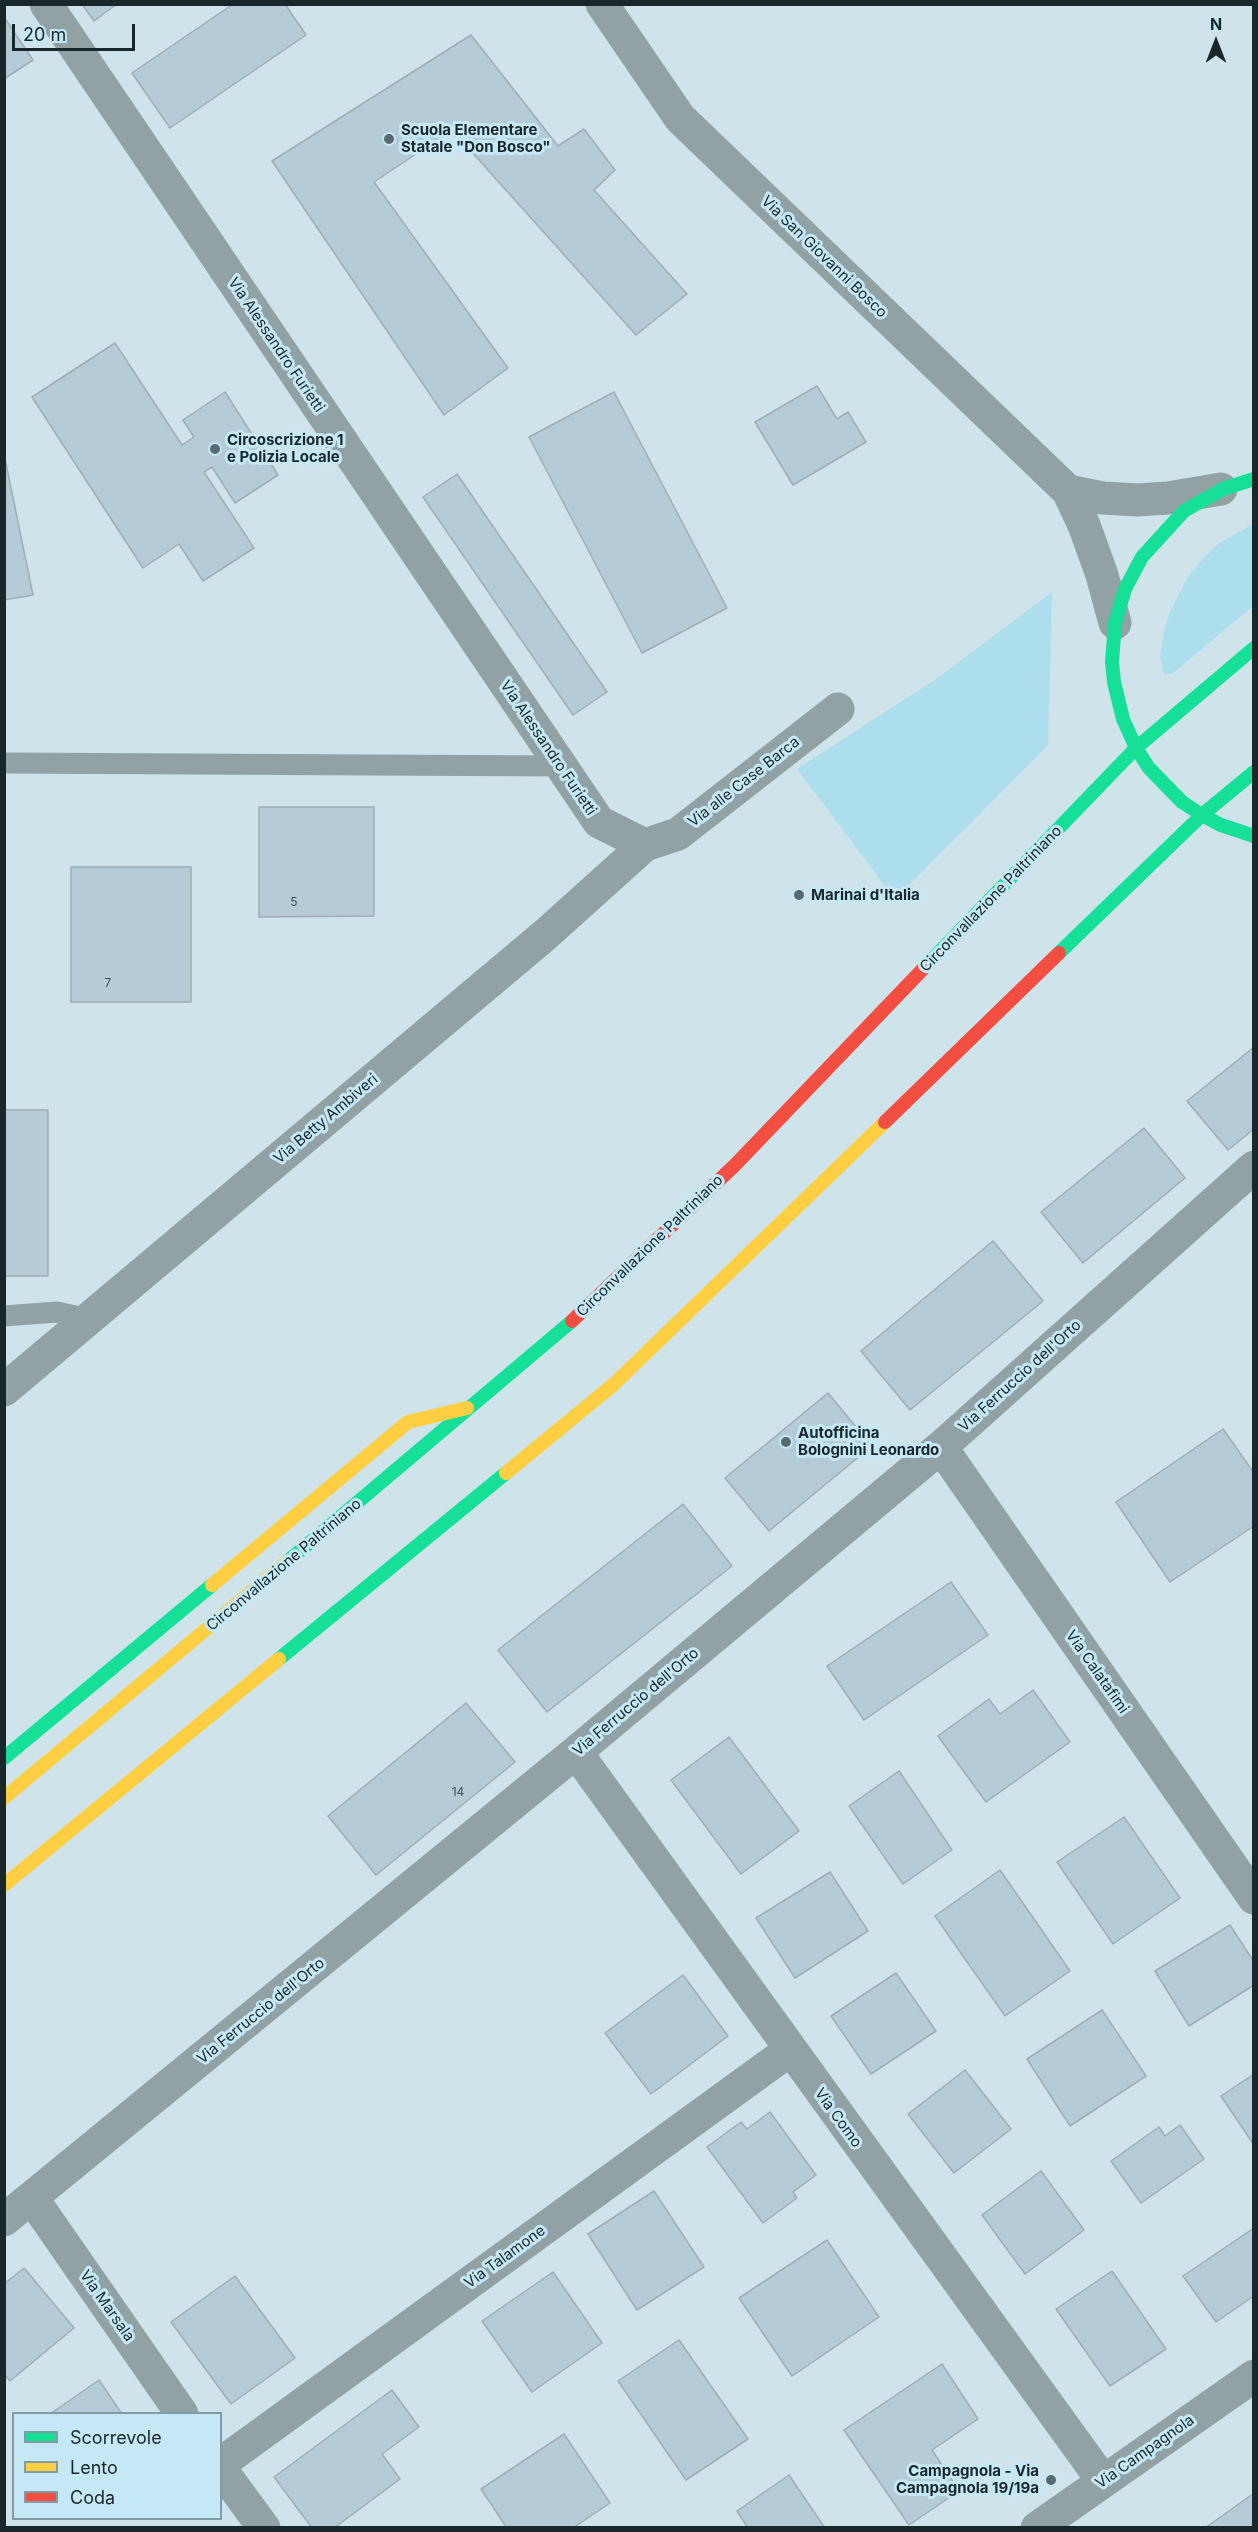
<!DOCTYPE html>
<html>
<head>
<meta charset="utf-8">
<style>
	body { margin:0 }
	#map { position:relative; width:1258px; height:2532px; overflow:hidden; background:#cfe3ea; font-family:Inter,sans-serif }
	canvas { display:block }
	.frame { position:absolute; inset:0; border:6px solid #19272b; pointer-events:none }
	.legend { position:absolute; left:12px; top:2412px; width:210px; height:108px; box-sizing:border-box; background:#c4e8f5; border:2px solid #809ba4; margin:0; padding:8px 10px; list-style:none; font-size:18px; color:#19272b }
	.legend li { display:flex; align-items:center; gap:12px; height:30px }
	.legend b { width:30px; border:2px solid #809ba4 }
	.north { position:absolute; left:1186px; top:12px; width:60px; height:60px; -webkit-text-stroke:4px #c4e8f5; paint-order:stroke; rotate:0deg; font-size:16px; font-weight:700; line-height:24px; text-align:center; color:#19272b }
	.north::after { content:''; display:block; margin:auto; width:21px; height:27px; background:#19272b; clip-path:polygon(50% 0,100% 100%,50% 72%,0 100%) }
	.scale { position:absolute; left:12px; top:24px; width:123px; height:27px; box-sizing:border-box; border:3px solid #19272b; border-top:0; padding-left:8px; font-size:18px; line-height:21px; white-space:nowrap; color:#19272b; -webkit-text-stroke:4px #c4e8f5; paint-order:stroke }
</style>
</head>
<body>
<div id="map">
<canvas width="1258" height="2532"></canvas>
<div class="frame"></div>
<ul class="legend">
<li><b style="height:8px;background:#16e098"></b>Scorrevole</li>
<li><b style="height:8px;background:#ffcf43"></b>Lento</li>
<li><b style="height:8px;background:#f24e42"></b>Coda</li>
</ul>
<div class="north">N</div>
<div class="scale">20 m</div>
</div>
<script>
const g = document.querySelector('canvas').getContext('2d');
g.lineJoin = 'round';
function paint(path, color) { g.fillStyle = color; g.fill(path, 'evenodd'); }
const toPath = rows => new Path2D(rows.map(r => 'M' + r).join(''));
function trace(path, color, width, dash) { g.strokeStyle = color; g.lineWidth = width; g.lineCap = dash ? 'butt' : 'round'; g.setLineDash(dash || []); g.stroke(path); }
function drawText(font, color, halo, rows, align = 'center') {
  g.font = font + ' Inter,sans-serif'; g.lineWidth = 6; g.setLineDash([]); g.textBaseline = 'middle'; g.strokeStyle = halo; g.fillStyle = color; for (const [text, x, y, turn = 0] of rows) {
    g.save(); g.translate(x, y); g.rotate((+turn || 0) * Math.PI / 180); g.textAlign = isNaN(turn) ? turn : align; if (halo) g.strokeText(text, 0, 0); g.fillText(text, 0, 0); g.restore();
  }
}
paint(toPath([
	[1253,524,1253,606,1172,674,1164,674,1160,656,1163,636,1170,612,1188,577,1201,561,1218,544],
	[1052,592,1048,745,895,899,797,769,936,679]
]), '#acdeee');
const building = toPath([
	[82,4,117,4,94,21,82,4],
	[233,4,285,4,306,35,170,128,132,73,233,4],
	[4,17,33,60,4,79,4,17],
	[471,35,558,146,584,129,615,170,594,190,687,294,636,335,452,130,374,182,508,368,444,415,272,161,471,35],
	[115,343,182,445,194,437,183,420,225,392,278,475,235,503,212,467,204,472,254,548,203,581,179,544,143,568,32,397,115,343],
	[817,386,837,419,848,412,866,442,793,485,755,422,817,386],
	[614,392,727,608,642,653,529,437,614,392],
	[4,454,33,595,4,600,4,454],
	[457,474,607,692,573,715,423,497,457,474],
	[259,807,374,807,374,916,259,917,259,807],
	[71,867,191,867,191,1002,71,1002,71,867],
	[4,899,5,899,5,986,4,986,4,899],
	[1254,1047,1254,1129,1228,1150,1187,1101,1254,1047],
	[4,1110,48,1110,48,1276,4,1276,4,1110],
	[1144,1128,1185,1178,1083,1263,1041,1212,1144,1128],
	[993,1241,1043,1301,910,1410,861,1351,993,1241],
	[828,1393,872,1446,769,1531,725,1478,828,1393],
	[1223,1429,1254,1473,1254,1526,1170,1582,1116,1502,1223,1429],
	[683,1504,732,1566,547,1712,498,1650,683,1504],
	[951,1582,988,1635,864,1720,827,1666,951,1582],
	[1033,1690,1070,1742,986,1802,938,1736,989,1699,1000,1714,1033,1690],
	[466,1703,515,1762,376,1875,328,1816,466,1703],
	[729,1737,799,1831,741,1874,671,1780,729,1737],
	[899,1771,952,1850,903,1884,849,1806,899,1771],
	[1124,1817,1180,1898,1113,1944,1057,1862,1124,1817],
	[1000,1870,1070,1971,1005,2016,935,1916,1000,1870],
	[830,1872,868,1931,795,1978,756,1918,830,1872],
	[1230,1925,1254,1962,1254,1985,1189,2026,1155,1971,1230,1925],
	[896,1973,936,2031,871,2074,831,2016,896,1973],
	[683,1975,728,2036,651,2094,605,2033,683,1975],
	[1102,2010,1146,2076,1070,2126,1027,2059,1102,2010],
	[965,2070,1011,2129,954,2173,908,2114,965,2070],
	[1254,2074,1254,2145,1221,2096,1254,2074],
	[770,2112,816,2175,793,2192,797,2198,763,2223,707,2147,741,2122,747,2129,770,2112],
	[1180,2125,1204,2159,1141,2203,1111,2161,1159,2127,1165,2136,1180,2125],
	[1041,2171,1084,2230,1025,2274,982,2215,1041,2171],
	[654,2191,704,2267,637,2310,588,2234,654,2191],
	[1254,2228,1254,2296,1216,2322,1183,2276,1254,2228],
	[827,2240,879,2317,792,2376,739,2298,827,2240],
	[24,2268,74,2328,10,2381,4,2374,4,2284,24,2268],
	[1112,2271,1166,2349,1110,2386,1056,2309,1112,2271],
	[553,2272,602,2343,532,2392,482,2321,553,2272],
	[235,2276,295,2358,231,2404,171,2322,235,2276],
	[679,2340,748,2439,686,2480,618,2381,679,2340],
	[942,2364,978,2419,932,2450,959,2491,909,2525,844,2430,942,2364],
	[99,2380,122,2414,50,2414,99,2380],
	[392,2390,419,2427,382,2454,400,2479,334,2528,312,2528,274,2477,392,2390],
	[564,2434,610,2503,573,2528,507,2528,481,2489,564,2434],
	[789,2475,825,2528,748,2528,737,2511,789,2475],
	[1254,2493,1254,2528,1205,2528,1254,2493]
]);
paint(building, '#b5cbd8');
trace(building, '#9fadb4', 1.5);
trace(toPath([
	[4,763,560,766],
	[4,1316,57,1312,89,1319]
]), '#92a2a4', 21);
trace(toPath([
	[46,4,599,822,645,845],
	[602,4,680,118,1068,491,1084,525,1102,575,1115,623],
	[1068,491,1103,498,1137,500,1168,498,1221,489],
	[4,1390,545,935,645,845,678,834,838,709],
	[941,1447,1254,1898],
	[576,1752,1103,2481],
	[32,2198,182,2414],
	[4,2220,576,1752,941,1447,1254,1167],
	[220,2464,790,2050],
	[220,2468,264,2528],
	[1037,2528,1254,2376]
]), '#92a2a4', 33);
trace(toPath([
	[1254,479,1223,489,1184,511,1142,557,1125,589,1115,623,1112,662,1114,682,1123,719,1136,748,1149,768,1182,802,1202,815,1221,825,1254,836],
	[1059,953,1202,815,1254,772],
	[922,970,1136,748,1254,648],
	[288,1561,572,1321],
	[279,1659,506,1473],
	[4,1758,212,1585]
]), '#16e098', 14);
trace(toPath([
	[506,1473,613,1385,885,1122],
	[212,1585,408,1422,467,1408],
	[4,1798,288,1561],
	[4,1885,279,1659]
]), '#ffcf43', 14);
trace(toPath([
	[885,1122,1059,953],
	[572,1321,736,1164,922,970]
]), '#f24e42', 14);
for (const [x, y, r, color] of [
	[389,139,6,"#59696e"],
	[215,449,6,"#59696e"],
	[799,895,6,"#59696e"],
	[786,1442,6,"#59696e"],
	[1051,2480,6,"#59696e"]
]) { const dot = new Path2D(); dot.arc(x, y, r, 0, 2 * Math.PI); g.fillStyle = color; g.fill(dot); trace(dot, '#c4e8f5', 2); }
drawText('12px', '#405056', null, [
	["5",294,902],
	["7",108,983],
	["14",458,1792]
]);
drawText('bold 15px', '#19272b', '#c4e8f5', [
	["Scuola Elementare",401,130],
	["Statale \"Don Bosco\"",401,147],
	["Circoscrizione 1",227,440],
	["e Polizia Locale",227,457],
	["Marinai d'Italia",811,895],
	["Autofficina",798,1433],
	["Bolognini Leonardo",798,1450],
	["Campagnola - Via",1039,2471,"right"],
	["Campagnola 19/19a",1039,2488,"right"]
], 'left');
drawText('15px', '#19272b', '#c4e8f5', [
	["Via San Giovanni Bosco",824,257,44],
	["Via Alessandro Furietti",276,345,56],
	["Via Alessandro Furietti",548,748,56],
	["Via alle Case Barca",744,782,-38],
	["Circonvallazione Paltriniano",991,899,-46],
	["Via Betty Ambiveri",326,1119,-40],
	["Circonvallazione Paltriniano",650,1246,-44],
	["Via Ferruccio dell'Orto",1020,1376,-42],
	["Circonvallazione Paltriniano",284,1565,-40],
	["Via Calatafimi",1097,1672,55],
	["Via Ferruccio dell'Orto",636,1702,-40],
	["Via Ferruccio dell'Orto",261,2011,-39],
	["Via Como",838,2118,54],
	["Via Talamone",505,2257,-36],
	["Via Marsala",107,2306,55],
	["Via Campagnola",1145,2452,-35]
]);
</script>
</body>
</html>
